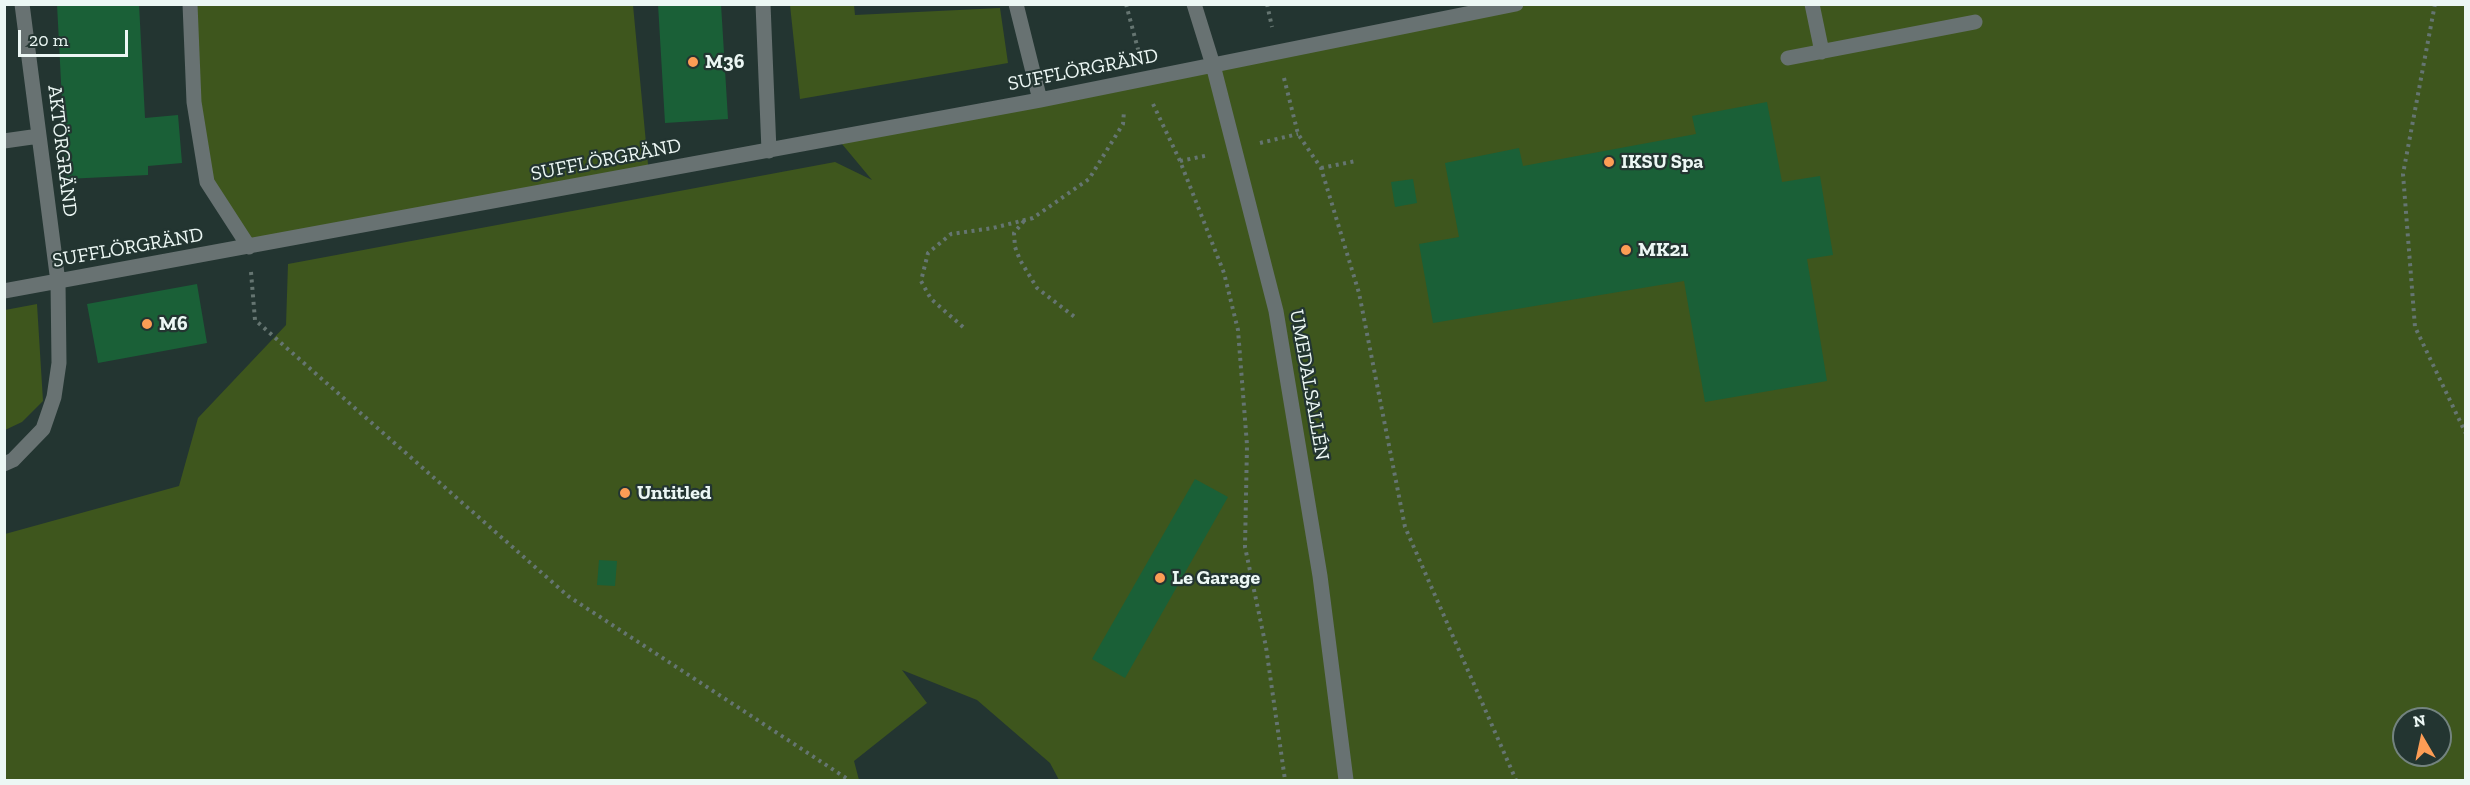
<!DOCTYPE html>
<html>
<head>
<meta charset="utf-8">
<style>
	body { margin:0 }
	#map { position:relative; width:2470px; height:785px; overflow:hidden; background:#233531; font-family:"Zilla Slab",serif }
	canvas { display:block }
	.frame { position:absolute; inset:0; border:6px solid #ecf7f4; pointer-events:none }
	.north { position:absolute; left:2392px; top:707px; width:60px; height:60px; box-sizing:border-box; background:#233531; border:2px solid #73837f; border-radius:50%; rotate:351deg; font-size:16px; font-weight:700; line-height:24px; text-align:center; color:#ecf7f4 }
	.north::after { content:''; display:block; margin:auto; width:21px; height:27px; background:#fd9d55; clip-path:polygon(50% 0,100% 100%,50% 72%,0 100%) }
	.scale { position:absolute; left:18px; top:30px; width:110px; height:27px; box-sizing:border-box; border:3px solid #ecf7f4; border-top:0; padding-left:8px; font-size:18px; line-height:21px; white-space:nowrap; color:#ecf7f4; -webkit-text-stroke:4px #233531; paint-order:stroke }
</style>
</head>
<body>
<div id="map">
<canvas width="2470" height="785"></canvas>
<div class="frame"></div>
<div class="north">N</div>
<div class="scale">20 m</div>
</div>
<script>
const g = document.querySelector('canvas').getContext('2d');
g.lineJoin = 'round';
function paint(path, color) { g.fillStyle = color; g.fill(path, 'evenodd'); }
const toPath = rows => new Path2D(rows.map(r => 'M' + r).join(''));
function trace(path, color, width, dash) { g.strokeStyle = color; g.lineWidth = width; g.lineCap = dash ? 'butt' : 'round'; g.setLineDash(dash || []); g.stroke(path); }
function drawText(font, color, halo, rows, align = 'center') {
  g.font = font + ' "Zilla Slab",serif'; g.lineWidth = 4.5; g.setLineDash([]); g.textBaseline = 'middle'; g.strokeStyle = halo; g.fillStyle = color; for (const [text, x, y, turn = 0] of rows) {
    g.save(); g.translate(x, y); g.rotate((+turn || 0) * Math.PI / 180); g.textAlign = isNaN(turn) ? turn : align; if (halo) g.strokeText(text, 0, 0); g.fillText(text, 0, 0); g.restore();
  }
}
paint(toPath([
	[190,5,633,5,649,175,249,247,204,162],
	[790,5,854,5,855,15,1000,8,1008,63,800,99],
	[1516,5,2465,5,2465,780,1059,780,1050,763,977,700,902,670,927,703,854,761,859,780,5,780,5,534,179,486,198,418,286,325,288,264,835,162,872,180,837,138],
	[2404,719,2440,719,2440,755,2404,755],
	[37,304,43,401,22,422,5,430,5,310]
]), '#3e561d');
paint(toPath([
	[57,4,139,4,145,118,178,115,182,163,148,166,148,175,66,179],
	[658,4,721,4,728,119,665,123],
	[1767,102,1782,182,1820,176,1833,255,1807,259,1827,381,1705,402,1684,281,1433,323,1419,244,1459,237,1445,163,1519,148,1523,166,1696,134,1692,116],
	[1413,179,1417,203,1395,207,1391,182],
	[197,284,207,343,98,363,87,304],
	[1195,479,1228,497,1125,678,1092,659],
	[599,560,617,561,615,586,597,585]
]), '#1a6037');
trace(toPath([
	[1126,4,1139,53],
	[1267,4,1272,27],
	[2435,4,2403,174,2415,327,2466,434],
	[1284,78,1298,134,1321,168,1359,293,1405,527,1516,780],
	[1153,104,1180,161,1224,273,1238,330,1247,445,1245,547,1266,647,1285,780],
	[1260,143,1298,134],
	[1180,161,1209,155],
	[1321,168,1356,161],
	[1024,221,1014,233,1015,247,1020,260,1037,288,1076,318],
	[251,272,255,320,568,596,849,780],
	[963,327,931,299,921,281,928,253,951,234,993,228,1033,218,1089,179,1123,124,1124,111]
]), '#657571', 4, [3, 4.5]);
trace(toPath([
	[190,4,194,102,207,182,249,247],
	[763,4,769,151],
	[1016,4,1040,100],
	[1194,4,1213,65,1276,311,1320,576,1346,780],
	[1812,4,1822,52],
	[1788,58,1975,22],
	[4,141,39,136],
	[4,291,1040,100,1516,4],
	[4,464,13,460,43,429,54,397,59,363,58,282,22,4]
]), '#687272', 15);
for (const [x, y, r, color] of [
	[693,62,6,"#fd9d55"],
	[1609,162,6,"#fd9d55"],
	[1626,250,6,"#fd9d55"],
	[147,324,6,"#fd9d55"],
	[625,493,6,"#fd9d55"],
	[1160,578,6,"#fd9d55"]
]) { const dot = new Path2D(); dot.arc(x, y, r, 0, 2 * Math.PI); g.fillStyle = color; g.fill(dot); trace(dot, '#233531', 2); }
drawText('bold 20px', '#ecf7f4', '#233531', [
	["M36",705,62],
	["IKSU Spa",1621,162],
	["MK21",1638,250],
	["M6",159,324],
	["Untitled",637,493],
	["Le Garage",1172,578]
], 'left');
drawText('20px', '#ecf7f4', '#233531', [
	["SUFFLÖRGRÄND",1083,70,-11],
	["AKTÖRGRÄND",62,151,83],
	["SUFFLÖRGRÄND",606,160,-11],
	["SUFFLÖRGRÄND",128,248,-10],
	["UMEDALSALLÉN",1309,385,80]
]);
</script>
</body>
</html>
